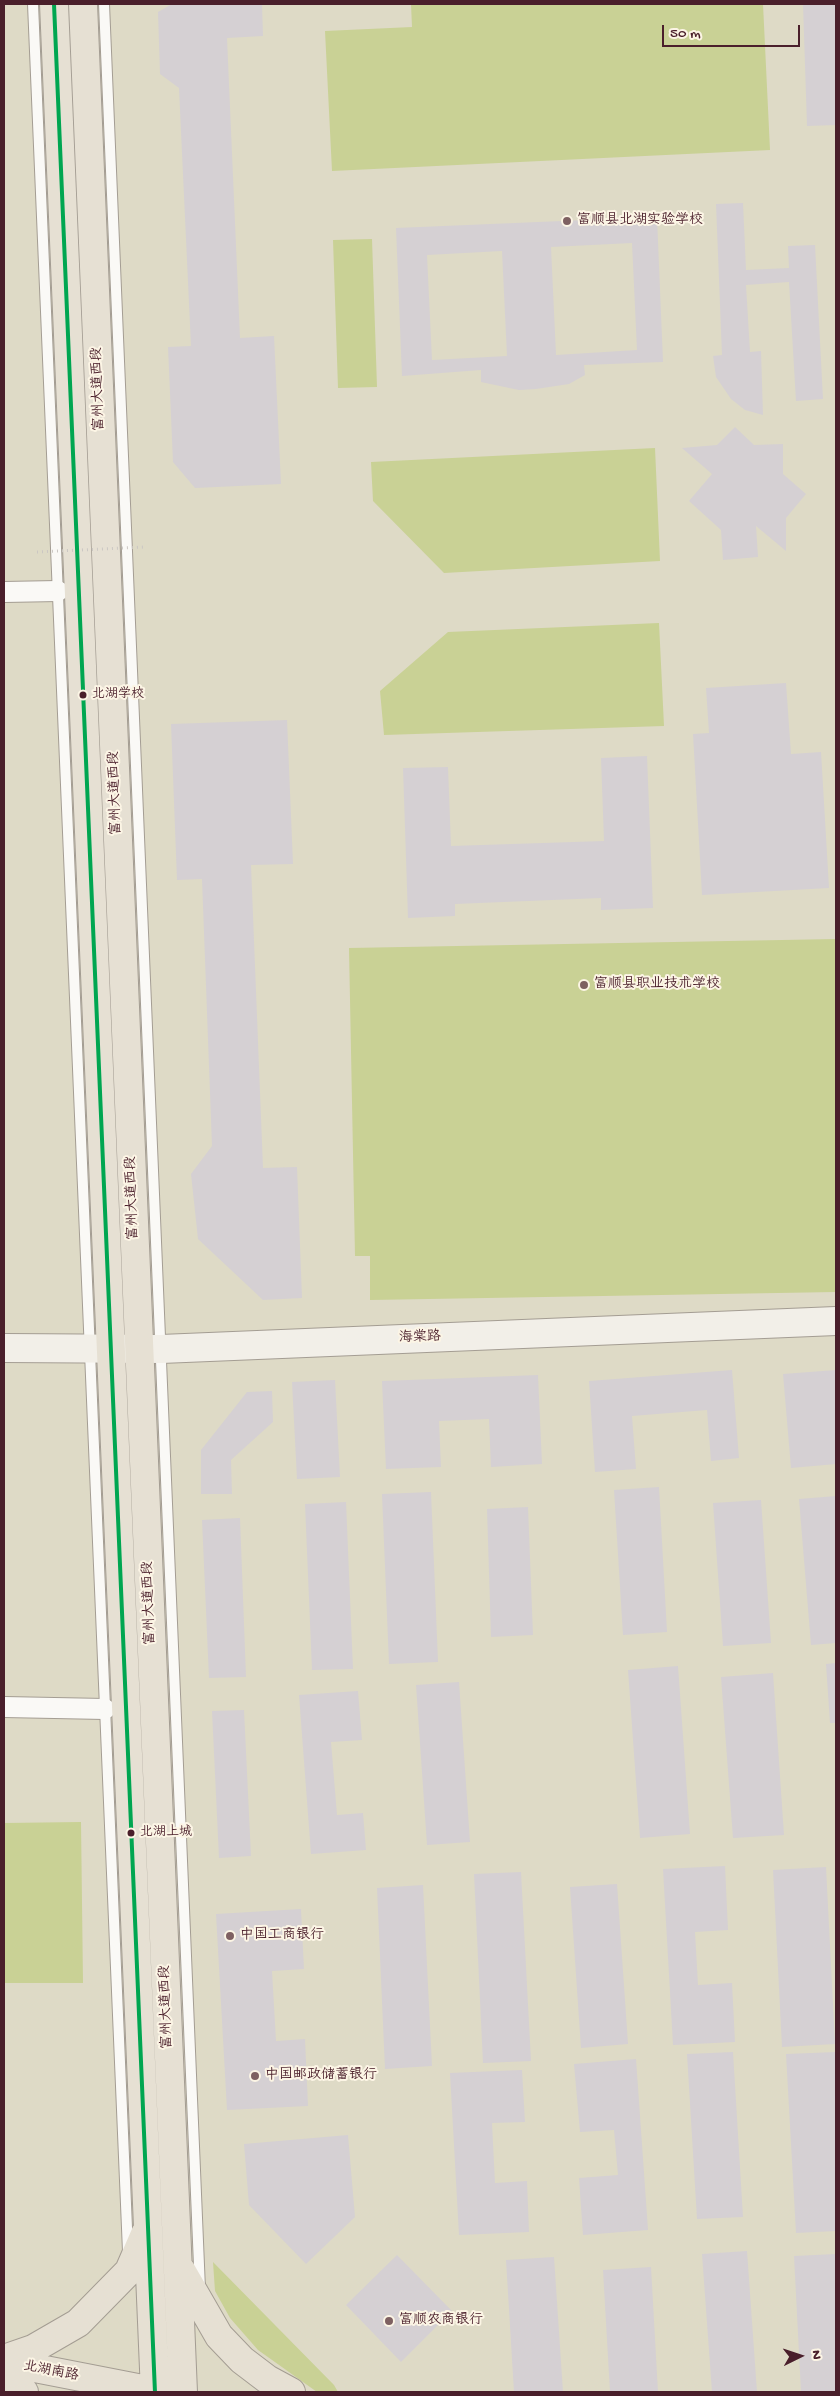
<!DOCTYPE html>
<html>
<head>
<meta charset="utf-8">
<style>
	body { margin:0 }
	#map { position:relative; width:840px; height:2396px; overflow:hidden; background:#dedac6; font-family:"Gochi Hand",sans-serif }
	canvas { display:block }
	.frame { position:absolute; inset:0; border:5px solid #4a1f2b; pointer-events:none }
	.north { position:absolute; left:775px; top:2331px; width:50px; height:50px; -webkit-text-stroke:4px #fcf5e5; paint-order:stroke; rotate:86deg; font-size:14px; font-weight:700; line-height:20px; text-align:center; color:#4a1f2b }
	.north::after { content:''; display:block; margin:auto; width:18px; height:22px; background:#4a1f2b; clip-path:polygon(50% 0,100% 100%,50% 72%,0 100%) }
	.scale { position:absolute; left:662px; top:25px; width:138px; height:22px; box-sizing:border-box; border:2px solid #4a1f2b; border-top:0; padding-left:6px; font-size:15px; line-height:18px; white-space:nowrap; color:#4a1f2b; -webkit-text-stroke:4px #fcf5e5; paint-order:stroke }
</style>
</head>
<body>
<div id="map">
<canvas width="840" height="2396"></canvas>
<div class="frame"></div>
<div class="north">N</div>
<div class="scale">50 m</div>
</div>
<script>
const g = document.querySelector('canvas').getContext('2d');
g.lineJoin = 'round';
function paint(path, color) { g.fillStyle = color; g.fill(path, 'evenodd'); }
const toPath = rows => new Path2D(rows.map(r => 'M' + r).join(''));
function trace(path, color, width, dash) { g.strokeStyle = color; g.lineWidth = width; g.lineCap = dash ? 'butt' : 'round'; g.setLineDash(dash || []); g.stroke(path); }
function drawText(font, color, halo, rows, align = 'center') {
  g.font = font + ' "Gochi Hand","LXGW WenKai TC",sans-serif'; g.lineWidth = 4; g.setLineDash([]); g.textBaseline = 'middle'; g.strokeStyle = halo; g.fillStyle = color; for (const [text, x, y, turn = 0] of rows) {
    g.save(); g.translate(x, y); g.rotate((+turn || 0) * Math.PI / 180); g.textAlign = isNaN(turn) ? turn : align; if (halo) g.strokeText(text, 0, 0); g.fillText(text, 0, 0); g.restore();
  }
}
paint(toPath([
	[411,4,763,4,770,150,332,171,325,31,412,27],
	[372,239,377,387,338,388,333,240],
	[655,448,660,561,444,573,373,501,371,462],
	[659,623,664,726,384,735,380,691,448,632],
	[836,939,836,1292,370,1300,370,1256,355,1256,349,948],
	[81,1822,83,1983,4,1983,4,1823],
	[213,2262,334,2385,338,2392,317,2392,258,2350,230,2318,215,2291]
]), '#c9d195');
paint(toPath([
	[172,4,262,4,263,36,227,38,240,338,274,336,281,484,195,488,173,462,168,347,191,346,179,88,160,74,158,12],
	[803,4,836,4,836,125,807,126],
	[743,203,746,270,789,268,788,246,815,245,823,399,796,401,789,282,746,285,750,352,761,351,763,415,745,410,731,399,716,377,713,356,722,355,716,204],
	[657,217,663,362,584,365,585,375,569,384,536,389,519,390,481,382,481,370,402,376,396,228],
	[632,243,637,350,556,355,551,247],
	[502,251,507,356,432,360,427,255],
	[735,427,754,445,783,444,783,474,806,494,786,518,786,551,756,526,758,557,723,560,721,530,689,501,712,474,682,448,717,445],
	[786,683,791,754,821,752,829,888,702,895,693,734,709,733,706,688],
	[287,720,293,864,251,865,263,1168,297,1167,302,1298,263,1300,198,1239,191,1174,212,1146,202,879,177,880,171,724],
	[647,756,653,908,601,910,601,898,455,904,455,916,408,918,403,768,448,767,451,846,604,841,601,758],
	[732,1370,739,1458,711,1461,707,1410,632,1416,636,1469,595,1472,589,1381],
	[836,1370,836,1464,791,1468,783,1374],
	[538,1375,542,1464,491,1467,489,1419,439,1421,441,1467,386,1469,382,1381],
	[335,1380,340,1477,297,1479,292,1382],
	[272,1391,273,1422,231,1460,232,1494,201,1494,201,1450,247,1392],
	[659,1487,667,1632,623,1635,614,1490],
	[431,1492,438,1662,389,1664,382,1494],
	[836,1496,836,1643,811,1645,799,1499],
	[761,1500,771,1643,723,1646,713,1503],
	[346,1502,353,1669,312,1670,305,1504],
	[528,1507,533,1635,491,1637,487,1509],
	[240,1518,246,1677,209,1678,202,1520],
	[836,1663,836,1723,830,1723,826,1664],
	[678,1666,690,1834,640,1838,628,1670],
	[773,1673,784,1835,733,1838,721,1677],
	[459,1682,470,1842,427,1845,416,1685],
	[358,1691,362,1740,331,1742,337,1815,363,1813,366,1850,311,1854,299,1695],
	[244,1710,251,1856,219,1858,212,1711],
	[725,1866,728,1930,695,1932,698,1985,732,1983,735,2042,673,2045,663,1869],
	[826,1867,835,2044,782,2047,773,1870],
	[521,1872,531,2061,483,2063,474,1874],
	[617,1884,628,2044,581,2048,570,1887],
	[423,1885,432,2066,385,2069,377,1888],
	[301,1909,304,1969,272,1971,276,2041,305,2039,308,2106,227,2110,216,1914],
	[733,2052,743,2217,697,2219,687,2054],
	[836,2052,836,2231,796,2233,786,2054],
	[636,2059,648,2230,583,2235,579,2178,618,2175,614,2130,580,2132,574,2064],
	[522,2070,525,2122,492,2123,495,2183,527,2181,529,2232,459,2235,450,2073],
	[348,2135,355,2217,306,2264,249,2205,244,2144],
	[747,2251,757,2392,712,2392,702,2254],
	[836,2254,836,2392,801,2392,794,2256],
	[397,2255,452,2311,401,2362,346,2305],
	[554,2257,563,2392,514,2392,506,2260],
	[651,2267,658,2392,610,2392,603,2270]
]), '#d5d0d3');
const lane = toPath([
	[33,4,128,2251],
	[104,4,200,2289]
]);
const street = toPath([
	[4,592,58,591],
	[4,1707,105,1709]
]);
const secondary = toPath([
	[4,1348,161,1349,836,1321]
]);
const primary = toPath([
	[54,4,155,2392],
	[83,4,183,2392],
	[181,2270,219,2336,242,2360,267,2379,291,2392],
	[4,2359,33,2349,78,2323,129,2271,145,2234],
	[4,2362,158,2392],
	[4,2388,24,2392]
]);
trace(lane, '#a49d93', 12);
trace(street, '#a49d93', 22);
trace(secondary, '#a49d93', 30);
trace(primary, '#a49d93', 30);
trace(lane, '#faf9f6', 10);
trace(street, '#faf9f6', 20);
trace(secondary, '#f2efe8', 28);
trace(primary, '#e6e0d3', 28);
trace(toPath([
	[37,552,145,547]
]), '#cbc7c3', 3, [1, 4]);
trace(toPath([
	[54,4,155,2392]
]), '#00a651', 4);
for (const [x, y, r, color] of [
	[567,221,5,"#7e6061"],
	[83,695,4.5,"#4a1f2b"],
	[584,985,5,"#7e6061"],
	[131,1833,4.5,"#4a1f2b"],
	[230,1936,5,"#7e6061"],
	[255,2076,5,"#7e6061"],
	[389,2321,5,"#7e6061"]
]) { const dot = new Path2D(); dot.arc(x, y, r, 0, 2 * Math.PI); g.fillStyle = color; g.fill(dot); trace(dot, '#fcf5e5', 2); }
drawText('13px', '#4a1f2b', '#fcf5e5', [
	["北湖学校",92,695],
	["北湖上城",140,1833]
], 'left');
drawText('14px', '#4a1f2b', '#fcf5e5', [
	["富顺县北湖实验学校",577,221],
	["富顺县职业技术学校",594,985],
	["中国工商银行",240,1936],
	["中国邮政储蓄银行",265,2076],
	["富顺农商银行",399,2321]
], 'left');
drawText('14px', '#4a1f2b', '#fcf5e5', [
	["富州大道西段",99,389,-92],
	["富州大道西段",116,793,-92],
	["富州大道西段",133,1198,-92],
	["海棠路",420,1338,-2],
	["富州大道西段",150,1603,-92],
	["富州大道西段",167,2007,-92],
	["北湖南路",51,2372,11]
]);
</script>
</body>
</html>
